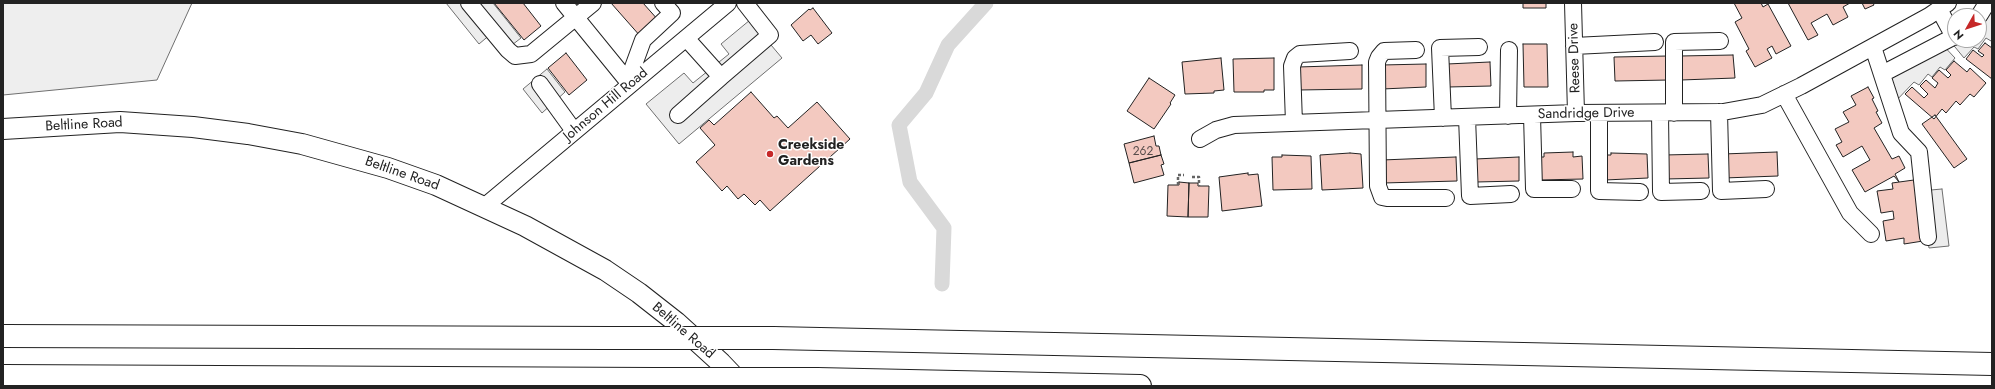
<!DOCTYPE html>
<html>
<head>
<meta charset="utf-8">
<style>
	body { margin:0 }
	#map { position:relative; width:1995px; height:389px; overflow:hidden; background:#fff; font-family:Jost,sans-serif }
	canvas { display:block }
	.frame { position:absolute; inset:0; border:4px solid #222; pointer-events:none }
	.north { position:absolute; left:1947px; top:8px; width:40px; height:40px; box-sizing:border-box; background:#fff; border:1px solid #a7a7a7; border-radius:50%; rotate:231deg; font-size:11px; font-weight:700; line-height:16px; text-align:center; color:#222 }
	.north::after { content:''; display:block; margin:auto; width:14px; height:18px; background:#c62828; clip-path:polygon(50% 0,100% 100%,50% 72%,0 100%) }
</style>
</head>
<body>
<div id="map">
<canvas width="1995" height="389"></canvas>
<div class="frame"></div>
<div class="north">N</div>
</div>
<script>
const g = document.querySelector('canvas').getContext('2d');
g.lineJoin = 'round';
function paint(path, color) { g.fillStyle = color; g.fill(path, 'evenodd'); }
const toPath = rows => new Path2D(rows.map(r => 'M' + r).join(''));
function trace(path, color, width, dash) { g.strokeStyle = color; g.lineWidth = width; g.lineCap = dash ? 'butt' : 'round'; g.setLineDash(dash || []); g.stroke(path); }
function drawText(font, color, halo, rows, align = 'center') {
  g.font = font + ' Jost,sans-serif'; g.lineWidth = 3; g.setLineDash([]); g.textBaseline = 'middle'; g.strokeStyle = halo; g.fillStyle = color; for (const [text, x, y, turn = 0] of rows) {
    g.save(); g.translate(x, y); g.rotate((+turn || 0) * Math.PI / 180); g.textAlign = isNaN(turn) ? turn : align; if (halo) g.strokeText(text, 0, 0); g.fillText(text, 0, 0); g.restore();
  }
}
const green = toPath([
	[3,3,192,3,157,80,3,95,3,3]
]);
paint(green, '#eee');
trace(green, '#6f6f6f', 1);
const parking = toPath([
	[446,3,493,3,521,38,512,45,498,28,479,44,446,3],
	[1984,6,1992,12,1992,39,1991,41,1986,38,1978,49,1974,47,1964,58,1946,36,1955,40,1979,40,1979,16,1984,6],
	[750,20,782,58,679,144,646,104,684,73,693,83,729,54,721,44,750,20],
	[1939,41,1955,58,1945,70,1940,67,1932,77,1928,74,1919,85,1914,82,1894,103,1887,62,1939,41],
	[547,69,565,92,542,113,523,89,547,69],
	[1942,189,1949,246,1929,248,1920,191,1942,189]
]);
paint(parking, '#ededed');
trace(parking, '#6f6f6f', 1);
trace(toPath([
	[942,284,944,228,910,182,899,125,926,93,948,45,986,3]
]), '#d9d9d9', 15);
const building = toPath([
	[494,3,523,3,541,26,524,40,494,3],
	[611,3,643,3,659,21,641,37,611,3],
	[1523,3,1546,3,1546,8,1523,8,1523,3],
	[1734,3,1761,3,1763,7,1768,4,1791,46,1776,54,1772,46,1767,49,1772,58,1755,67,1746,51,1749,49,1735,22,1742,18,1734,3],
	[1788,3,1850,3,1843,7,1848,17,1833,25,1827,14,1811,23,1818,35,1808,40,1788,3],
	[1862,3,1873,3,1874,5,1865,9,1862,3],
	[813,8,832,33,818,44,811,35,803,41,791,25,809,9,810,10,813,8],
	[1985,43,1992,48,1992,79,1966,59,1973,50,1982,57,1984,55,1978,51,1985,43],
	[1523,44,1547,44,1548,87,1524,87,1523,44],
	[566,53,587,80,569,95,548,68,566,53],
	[1733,55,1735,78,1681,80,1680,56,1733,55],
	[1668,56,1669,80,1615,81,1614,57,1668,56],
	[1221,58,1224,90,1214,91,1214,93,1185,94,1182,62,1221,58],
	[1274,58,1274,90,1264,90,1264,92,1234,92,1233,59,1274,58],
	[1954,61,1967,72,1970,68,1986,83,1974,97,1970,94,1960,105,1956,101,1946,113,1942,109,1934,119,1905,94,1912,87,1924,98,1928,94,1920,86,1926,80,1935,88,1938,83,1932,78,1939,70,1948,78,1951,75,1946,70,1954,61],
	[1490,62,1491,86,1448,87,1447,64,1490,62],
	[1426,64,1426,87,1382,89,1382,65,1426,64],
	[1362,65,1362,89,1298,90,1298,67,1362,65],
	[1149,78,1175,95,1170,103,1171,104,1154,129,1127,111,1149,78],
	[1868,87,1874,98,1872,99,1878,111,1876,112,1882,123,1874,128,1892,159,1899,156,1905,168,1895,174,1899,182,1894,176,1865,192,1852,170,1870,160,1862,146,1843,157,1836,145,1842,142,1835,129,1849,122,1843,112,1856,105,1851,96,1868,87],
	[751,92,774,118,777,116,788,128,817,102,850,139,770,211,760,200,755,205,744,194,738,199,727,186,722,191,696,162,715,145,700,128,709,120,714,125,751,92],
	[1935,115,1967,159,1954,168,1922,124,1935,115],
	[1154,136,1156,146,1159,146,1161,155,1129,163,1124,144,1154,136],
	[1573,152,1573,157,1582,156,1583,179,1539,180,1539,157,1544,157,1544,153,1573,152],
	[1777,152,1778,176,1724,178,1723,154,1777,152],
	[1350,153,1361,154,1363,188,1322,190,1320,155,1350,153],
	[1611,153,1647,154,1648,178,1605,180,1604,155,1611,155,1611,153],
	[1708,154,1709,178,1665,179,1664,155,1708,154],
	[1161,155,1164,164,1161,165,1164,175,1134,183,1129,163,1161,155],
	[1282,155,1311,156,1312,189,1273,190,1272,157,1282,157,1282,155],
	[1456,157,1457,181,1383,183,1382,160,1456,157],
	[1519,157,1519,181,1476,182,1475,159,1519,157],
	[1248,173,1248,175,1258,174,1262,206,1222,211,1219,177,1248,173],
	[1914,180,1923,241,1904,244,1904,238,1886,241,1883,221,1894,219,1893,211,1881,213,1877,191,1893,189,1892,183,1914,180],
	[1179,182,1189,183,1188,217,1167,216,1168,185,1179,185,1179,182],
	[1189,183,1198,183,1198,186,1209,186,1208,217,1188,217,1189,183]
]);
paint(building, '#f3c9c0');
trace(building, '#222', 1);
const minor = toPath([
	[469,3,508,50,515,56,531,54,593,3],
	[564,3,630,84],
	[1573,3,1576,113],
	[1939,9,1954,37],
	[1979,16,1987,3],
	[686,38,721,77,770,35,745,3],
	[1574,46,1655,42],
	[1873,47,1901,133,1919,152,1928,237],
	[1416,50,1384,51,1379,57,1377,62,1378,186,1382,197,1387,198,1446,198],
	[1882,74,1955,36],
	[628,81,643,40,672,13,663,3],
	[540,84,574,131],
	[1784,94,1850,213,1871,234],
	[1719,112,1721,191,1766,189],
	[1599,113,1599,191,1640,192],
	[1660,113,1661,192,1701,191],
	[1674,113,1674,42,1720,41],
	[678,115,721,77],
	[1532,115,1534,189,1572,189],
	[1508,116,1509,50],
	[1467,117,1470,196,1511,194],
	[1443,118,1440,48,1479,47],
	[1294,123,1292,66,1295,58,1300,54,1350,51],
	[1200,139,1216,130,1234,125,1576,113,1723,112,1762,105,1801,86,1929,16,1948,3],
	[484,207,728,3]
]);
const major = toPath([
	[3,129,120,122,193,127,248,134,302,144,388,168,436,185,525,226,605,270,639,293,676,322,721,363,743,386]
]);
const highway = toPath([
	[3,336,608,338],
	[773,338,1992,364],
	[3,376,653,379],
	[817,379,1140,386]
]);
trace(minor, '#222', 18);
trace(major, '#222', 22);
trace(highway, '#222', 24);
trace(toPath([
	[1192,177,1199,177,1199,186],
	[1178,185,1178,175,1184,175]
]), '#646464', 2.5, [3, 2]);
trace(minor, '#fff', 16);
trace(major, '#fff', 20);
trace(highway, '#fff', 22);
const highwayBridge = toPath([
	[608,338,773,338],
	[653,379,817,379]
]);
trace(highwayBridge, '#222', 24, []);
trace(highwayBridge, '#fff', 22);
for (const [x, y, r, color] of [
	[770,154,4,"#c62828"]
]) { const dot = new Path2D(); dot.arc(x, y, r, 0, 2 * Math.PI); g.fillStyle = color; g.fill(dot); trace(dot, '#fff', 1.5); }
drawText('12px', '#564c4a', null, [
	["262",1143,152]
]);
drawText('14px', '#222', '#fff', [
	["Reese Drive",1575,58,-92],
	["Johnson Hill Road",606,105,-40],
	["Sandridge Drive",1586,114,-1],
	["Beltline Road",84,125,-3],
	["Beltline Road",402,174,19],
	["Beltline Road",683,331,41]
]);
drawText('bold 14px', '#222', '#fff', [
	["Creekside",778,146],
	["Gardens",778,162]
], 'left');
</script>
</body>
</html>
